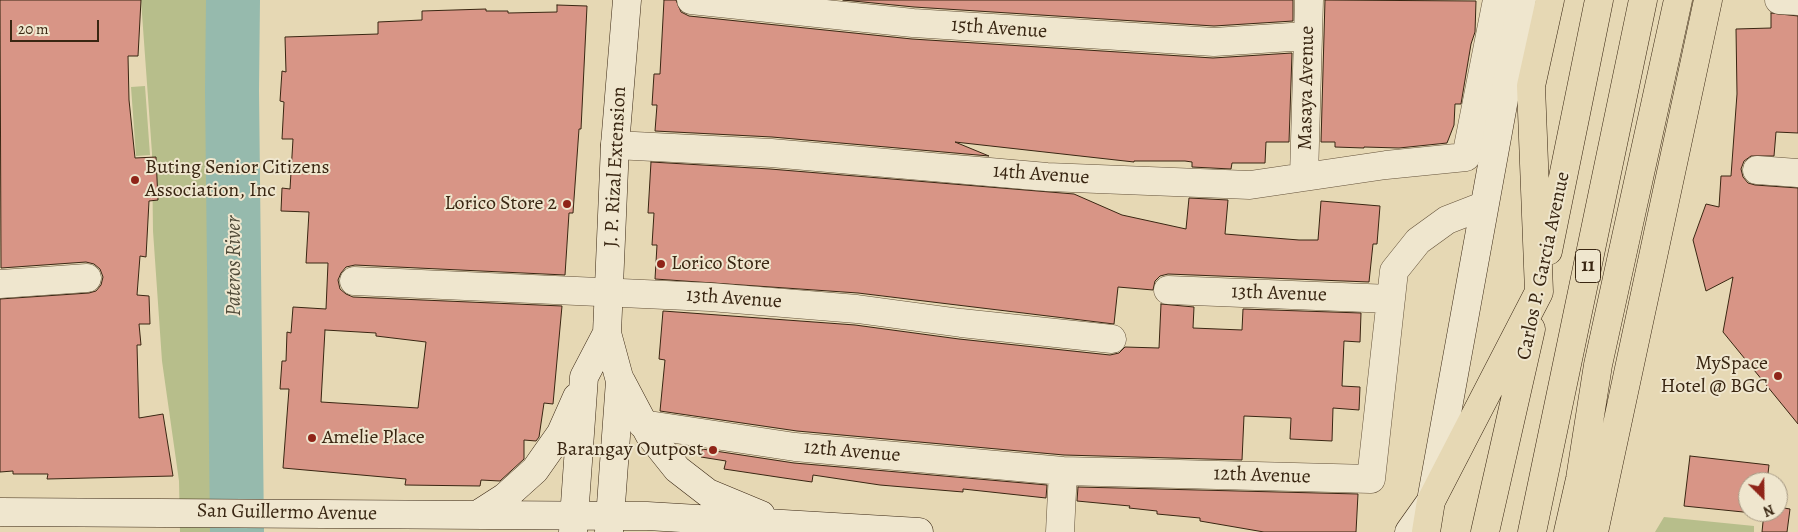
<!DOCTYPE html>
<html>
<head>
<meta charset="utf-8">
<style>
	body { margin:0 }
	#map { position:relative; width:1798px; height:532px; overflow:hidden; background:#e6d8b4; font-family:Alegreya,serif }
	canvas { display:block }
	.north { position:absolute; left:1738px; top:472px; width:50px; height:50px; box-sizing:border-box; background:#efe6ce; border:1px solid #a69983; border-radius:50%; rotate:157deg; font-size:14px; font-weight:700; line-height:20px; text-align:center; color:#392612 }
	.north::after { content:''; display:block; margin:auto; width:18px; height:22px; background:#8f2418; clip-path:polygon(50% 0,100% 100%,50% 72%,0 100%) }
	.scale { position:absolute; left:10px; top:20px; width:89px; height:22px; box-sizing:border-box; border:2px solid #392612; border-top:0; padding-left:6px; font-size:15px; line-height:18px; white-space:nowrap; color:#392612; -webkit-text-stroke:4px #efe6ce; paint-order:stroke }
</style>
</head>
<body>
<div id="map">
<canvas width="1798" height="532"></canvas>
<div class="north">N</div>
<div class="scale">20 m</div>
</div>
<script>
const g = document.querySelector('canvas').getContext('2d');
g.lineJoin = 'round';
function paint(path, color) { g.fillStyle = color; g.fill(path, 'evenodd'); }
const toPath = rows => new Path2D(rows.map(r => 'M' + r).join(''));
function trace(path, color, width, dash) { g.strokeStyle = color; g.lineWidth = width; g.lineCap = dash ? 'butt' : 'round'; g.setLineDash(dash || []); g.stroke(path); }
function drawText(font, color, halo, rows, align = 'center') {
  g.font = font + ' Alegreya,serif'; g.lineWidth = 4; g.setLineDash([]); g.textBaseline = 'middle'; g.strokeStyle = halo; g.fillStyle = color; for (const [text, x, y, turn = 0] of rows) {
    g.save(); g.translate(x, y); g.rotate((+turn || 0) * Math.PI / 180); g.textAlign = isNaN(turn) ? turn : align; if (halo) g.strokeText(text, 0, 0); g.fillText(text, 0, 0); g.restore();
  }
}
paint(toPath([
	[141,0,208,0,213,532,180,532,179,481,162,361,153,231,152,153],
	[145,86,150,155,136,156,131,87],
	[1664,517,1754,526,1754,532,1655,532]
]), '#b7be8b');
trace(toPath([
	[233,0,232,91,237,532]
]), '#96baad', 54);
const building = toPath([
	[0,0,141,0,138,56,128,56,129,100,135,158,156,157,158,200,149,201,146,257,140,256,137,295,149,296,150,324,139,324,141,345,137,345,139,418,163,414,173,476,47,479,48,474,13,474,13,471,0,472,0,299,89,293,96,291,101,285,103,277,100,269,94,264,86,262,1,268,0,0],
	[664,0,676,0,681,12,689,16,912,39,1213,58,1292,53,1289,142,1266,142,1265,163,1232,163,1231,169,1192,167,1192,162,1185,161,1134,161,1134,162,955,142,989,156,772,137,655,131,657,105,652,105,654,74,660,74,664,0],
	[843,0,1293,0,1293,21,1214,26,914,7,843,0],
	[1325,0,1476,1,1475,32,1471,44,1461,104,1455,104,1454,125,1447,143,1399,148,1364,147,1364,148,1335,147,1335,142,1321,142,1325,0],
	[557,5,587,6,581,129,579,129,573,213,569,213,565,275,355,265,346,267,341,273,338,280,340,289,346,294,353,297,562,306,553,404,544,403,539,437,536,441,524,440,524,459,500,481,481,480,480,486,405,485,406,479,283,468,289,389,280,389,282,361,286,361,287,332,291,333,293,307,326,309,328,263,306,263,309,212,281,211,282,188,290,189,293,139,282,139,284,102,280,101,282,71,286,72,285,37,378,34,378,22,422,20,422,11,486,9,486,11,508,11,508,13,557,12,557,5],
	[325,330,376,333,376,336,426,342,418,408,321,402,325,330],
	[1771,13,1798,16,1798,133,1776,132,1774,156,1751,156,1744,161,1741,169,1743,177,1748,183,1755,185,1798,188,1798,424,1723,332,1733,277,1706,291,1693,240,1706,204,1719,207,1721,176,1731,176,1737,94,1736,29,1771,28,1771,13],
	[651,162,770,169,1074,194,1122,215,1186,229,1189,198,1228,200,1225,234,1299,240,1318,240,1321,201,1380,206,1377,244,1373,244,1369,282,1168,274,1160,276,1155,281,1153,290,1118,287,1114,324,858,293,655,279,657,245,652,245,654,213,648,213,651,162],
	[1161,304,1194,307,1193,328,1242,330,1243,309,1361,313,1360,342,1344,341,1342,386,1360,387,1359,410,1333,408,1332,441,1290,439,1291,418,1244,416,1242,460,1064,455,797,431,660,411,665,360,659,359,663,311,855,325,959,339,1110,355,1119,353,1125,347,1159,348,1161,304],
	[702,449,794,463,1047,485,1046,498,963,489,963,492,880,485,813,475,812,482,784,478,724,469,726,461,701,457,702,449],
	[1690,456,1769,465,1767,482,1748,482,1748,512,1763,512,1763,514,1684,506,1690,456],
	[1078,487,1358,494,1356,532,1264,532,1200,521,1200,518,1157,514,1157,511,1129,508,1130,506,1077,501,1078,487],
	[1778,507,1790,509,1787,532,1762,532,1764,512,1778,512,1778,507]
]);
paint(building, '#d89586');
trace(building, '#392612', 1);
const street = toPath([
	[691,0,913,23,1214,42,1307,36],
	[1779,0,1798,1],
	[615,145,771,153,1047,177,1250,185,1386,165,1466,157,1497,0],
	[1757,170,1798,173],
	[1304,177,1309,0],
	[354,281,710,297,857,309,961,323,1112,339],
	[0,284,87,278],
	[1168,290,1391,299],
	[642,424,795,447,1063,471,1371,479,1394,271,1418,241,1447,220,1483,206],
	[1060,532,1063,471]
]);
const secondary = toPath([
	[621,381,649,434,677,469,708,493,761,515],
	[0,512,647,516,919,532],
	[477,515,505,497,535,470,561,433,577,397],
	[573,532,584,377,607,333],
	[609,532,620,381,607,333,615,145,627,0],
	[1409,532,1431,501,1522,0]
]);
const primary = toPath([
	[1548,251,1599,0],
	[1426,532,1431,501,1539,292,1531,86,1550,0],
	[1485,532,1531,329],
	[1532,532,1643,0],
	[1568,532,1580,479,1598,365,1678,0],
	[1594,532,1708,0]
]);
trace(street, '#64523a', 29);
trace(secondary, '#392612', 29);
trace(primary, '#392612', 29);
trace(street, '#efe6ce', 28);
trace(secondary, '#efe6ce', 28);
trace(primary, '#e6d8b4', 28);
for (const [x, y, r, color] of [
	[135,180,5,"#8f2418"],
	[567,204,5,"#8f2418"],
	[661,264,5,"#8f2418"],
	[1778,376,5,"#8f2418"],
	[312,438,5,"#8f2418"],
	[713,450,5,"#8f2418"]
]) { const dot = new Path2D(); dot.arc(x, y, r, 0, 2 * Math.PI); g.fillStyle = color; g.fill(dot); trace(dot, '#efe6ce', 2); }
for (const [x, y, w] of [
	[1588,266,25]
]) { const box = new Path2D(); box.roundRect(x - w / 2, y - 16.5, w, 33, 4); g.fillStyle = '#efe6ce'; g.fill(box); trace(box, '#392612', 1); }
drawText('bold 19px', '#392612', null, [
	["11",1588,266]
]);
drawText('20px', '#392612', '#efe6ce', [
	["15th Avenue",999,29,4],
	["Masaya Avenue",1307,88,-89],
	["J. P. Rizal Extension",616,167,-87],
	["14th Avenue",1041,175,4],
	["Carlos P. Garcia Avenue",1544,266,-78],
	["13th Avenue",1279,294,2],
	["13th Avenue",734,299,4],
	["12th Avenue",852,452,5],
	["12th Avenue",1262,476,2],
	["San Guillermo Avenue",287,513,1]
]);
drawText('20px', '#392612', '#efe6ce', [
	["Buting Senior Citizens",145,168],
	["Association, Inc",145,191],
	["Lorico Store 2",557,204,"right"],
	["Lorico Store",671,264],
	["MySpace",1768,364,"right"],
	["Hotel @ BGC",1768,387,"right"],
	["Amelie Place",322,438],
	["Barangay Outpost",703,450,"right"]
], 'left');
drawText('italic 21px', '#504b39', '#efe6ce', [
	["Pateros River",235,266,-90]
]);
</script>
</body>
</html>
